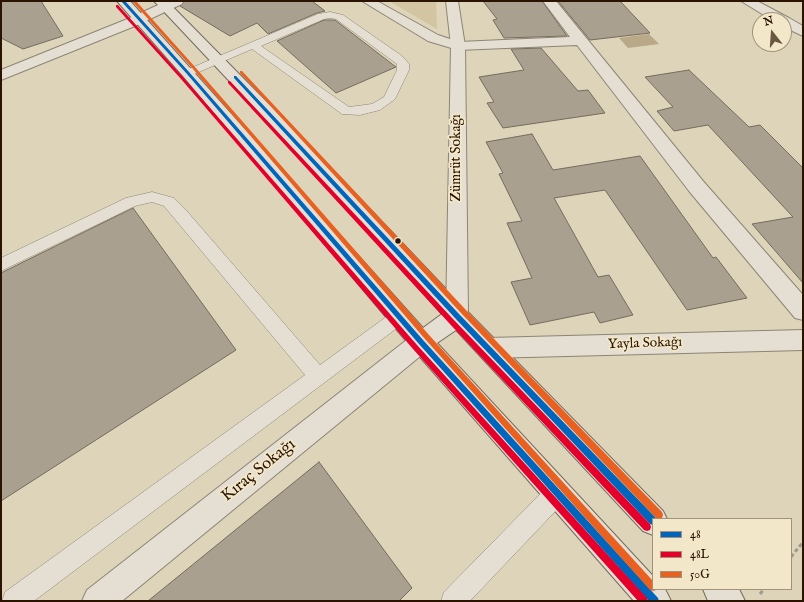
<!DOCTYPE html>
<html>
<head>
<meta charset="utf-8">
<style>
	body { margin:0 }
	#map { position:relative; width:804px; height:602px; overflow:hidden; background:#ddd4ba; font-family:"IM FELL English",serif }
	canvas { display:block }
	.frame { position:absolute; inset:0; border:2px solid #2b1302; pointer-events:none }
	.legend { position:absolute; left:652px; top:518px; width:140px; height:72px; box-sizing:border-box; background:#f2e7c9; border:1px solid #a29279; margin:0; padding:5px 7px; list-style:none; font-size:12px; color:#2b1302 }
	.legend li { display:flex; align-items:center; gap:8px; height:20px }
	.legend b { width:20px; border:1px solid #a29279 }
	.north { position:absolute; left:752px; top:12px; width:40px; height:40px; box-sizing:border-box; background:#f2e7c9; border:1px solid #a29279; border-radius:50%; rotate:343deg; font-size:11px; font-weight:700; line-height:16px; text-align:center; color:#2b1302 }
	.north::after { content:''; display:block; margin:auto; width:14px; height:18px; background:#695742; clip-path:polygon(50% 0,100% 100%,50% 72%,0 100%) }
</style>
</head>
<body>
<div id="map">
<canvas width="804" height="602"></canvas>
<div class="frame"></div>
<ul class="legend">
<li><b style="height:5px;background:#0065bd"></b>48</li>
<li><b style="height:5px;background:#e4002b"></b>48L</li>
<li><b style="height:5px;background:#e86120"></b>50G</li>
</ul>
<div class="north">N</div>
</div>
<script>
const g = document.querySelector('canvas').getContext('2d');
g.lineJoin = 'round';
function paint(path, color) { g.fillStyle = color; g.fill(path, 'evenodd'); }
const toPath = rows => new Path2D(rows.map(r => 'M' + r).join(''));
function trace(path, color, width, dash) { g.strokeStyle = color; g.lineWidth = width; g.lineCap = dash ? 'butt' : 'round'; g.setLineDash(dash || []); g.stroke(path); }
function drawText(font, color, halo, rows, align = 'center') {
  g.font = font + ' "IM FELL English",serif'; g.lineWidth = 3.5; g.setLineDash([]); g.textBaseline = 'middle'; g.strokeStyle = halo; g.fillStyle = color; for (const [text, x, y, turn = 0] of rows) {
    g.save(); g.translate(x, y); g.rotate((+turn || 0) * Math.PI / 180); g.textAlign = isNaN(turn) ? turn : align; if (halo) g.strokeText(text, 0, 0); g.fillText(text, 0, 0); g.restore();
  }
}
paint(toPath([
	[389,1,436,1,437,29]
]), '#d3c5a2');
paint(toPath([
	[649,34,659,44,628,48,619,38]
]), '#b9a988');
const building = toPath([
	[1,1,41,1,63,36,23,49,1,38,1,1],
	[184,1,312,1,325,11,317,13,268,34,257,23,230,36,180,6,184,1],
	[483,1,542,1,567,36,504,38,493,20,497,19,483,1],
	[558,1,620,1,650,33,590,40,558,1],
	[324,20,335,20,396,67,336,93,277,41,324,20],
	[541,48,578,91,588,90,605,113,503,128,487,103,494,102,479,77,524,70,511,49,541,48],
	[689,70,749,127,760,125,803,168,803,283,752,224,793,217,708,125,674,131,657,111,673,107,645,77,689,70],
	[532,134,553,170,640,156,713,258,716,257,747,298,687,310,605,190,554,198,598,277,609,275,633,315,600,323,594,312,530,325,511,282,532,278,507,223,522,221,499,174,503,173,486,142,532,134],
	[133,208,236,350,1,501,1,273,133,208],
	[319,462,412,588,399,601,148,601,319,462]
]);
paint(building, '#a9a08f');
trace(building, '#746b5c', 1);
const service = toPath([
	[330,12,343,15,402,56,409,64,409,70,395,99,380,110,360,115,342,114,252,49,192,75,188,76,182,73,184,71,318,14,330,12],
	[330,18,336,19,397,64,397,70,384,97,372,104,349,107,261,46,324,19,330,18],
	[152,192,174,198,185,209,320,365,393,312,399,310,405,312,408,317,405,322,34,601,2,601,5,592,305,375,164,206,152,202,135,206,1,271,1,258,126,198,152,192],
	[557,482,565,485,568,493,565,501,470,601,441,601,444,592,549,485,557,482]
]);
const minor = toPath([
	[167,1,183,1,182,4,135,26,1,80,1,70,125,20,167,1],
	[362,1,377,1,438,35,459,42,570,37,543,1,556,1,703,181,803,295,803,320,795,318,689,191,577,45,458,50,428,41,362,1],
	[741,1,757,1,789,18,803,26,803,36,784,27,784,20,772,20,741,1],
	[803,330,803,350,488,358,480,355,476,348,480,341,488,338,803,330],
	[421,332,429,335,433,342,429,349,122,601,82,601,87,590,413,335,421,332]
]);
const tertiary = toPath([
	[446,1,458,1,465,46,468,316,465,323,457,326,449,323,446,316,451,46,446,1]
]);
const secondary = toPath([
	[117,1,130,1,423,328,442,314,298,154,154,1,167,1,310,146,465,309,663,511,667,519,653,519,653,535,643,531,456,330,437,343,653,576,653,589,665,589,671,601,634,601,413,349,183,76,117,1],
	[703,589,739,589,745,601,708,601,703,589]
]);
trace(service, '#8d8574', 1);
trace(minor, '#8d8574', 2);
trace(tertiary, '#8d8574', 2);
trace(secondary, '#746b5c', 2);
trace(toPath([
	[791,557,803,542],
	[760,594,764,589]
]), '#a0998e', 3, [4, 2.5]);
paint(service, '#e4dfd2');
paint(minor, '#e4dfd2');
paint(tertiary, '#e4dfd2');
paint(secondary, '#e4dfd2');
paint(toPath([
	[121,1,125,1,189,72,423,340,658,598,659,601,649,601,419,344,187,74,121,1],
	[234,76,236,76,459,314,656,518,656,519,653,519,653,525,650,524,455,318,234,78,234,76]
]), '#0065bd');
paint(toPath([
	[116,5,118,5,183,77,417,345,647,598,648,601,638,601,413,349,181,79,116,7,116,5],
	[228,81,230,81,453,319,650,524,651,527,650,530,647,531,644,530,449,323,228,83,228,81]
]), '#e4002b');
paint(toPath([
	[132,1,136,1,195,67,429,335,653,581,653,589,656,589,656,590,653,591,650,590,425,339,193,69,132,1],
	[240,71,242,71,465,309,662,512,663,515,662,518,659,519,656,518,461,313,240,73,240,71]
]), '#e86120');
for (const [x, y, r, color] of [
	[398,241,3.5,"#2b1302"]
]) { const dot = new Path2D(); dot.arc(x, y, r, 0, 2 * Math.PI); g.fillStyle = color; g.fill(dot); trace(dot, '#f2e7c9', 1.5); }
drawText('14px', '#2b1302', '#f2e7c9', [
	["Zümrüt Sokağı",457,158,-90],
	["Yayla Sokağı",645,344,-2]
]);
drawText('17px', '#2b1302', '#f2e7c9', [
	["Kıraç Sokağı",259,471,-39]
]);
</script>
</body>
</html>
